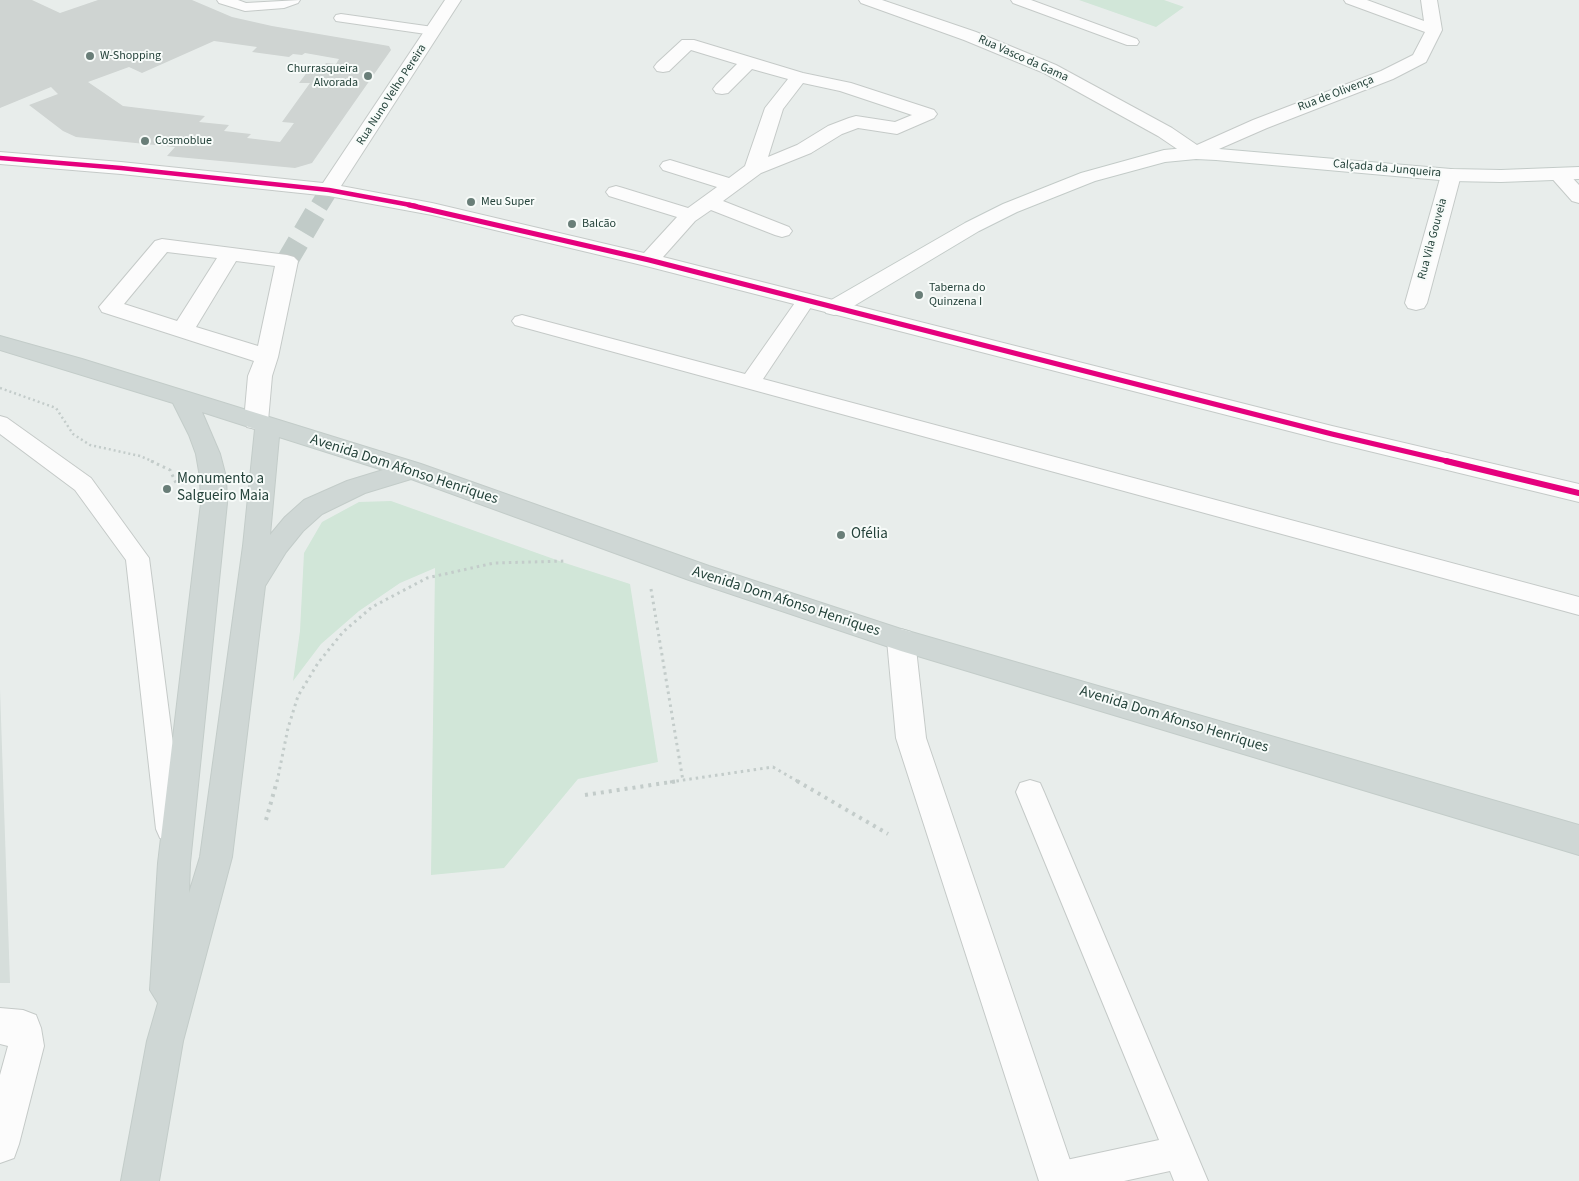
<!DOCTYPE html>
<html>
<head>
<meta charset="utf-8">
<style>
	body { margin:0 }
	canvas { display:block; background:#e8edeb }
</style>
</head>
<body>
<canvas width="1579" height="1181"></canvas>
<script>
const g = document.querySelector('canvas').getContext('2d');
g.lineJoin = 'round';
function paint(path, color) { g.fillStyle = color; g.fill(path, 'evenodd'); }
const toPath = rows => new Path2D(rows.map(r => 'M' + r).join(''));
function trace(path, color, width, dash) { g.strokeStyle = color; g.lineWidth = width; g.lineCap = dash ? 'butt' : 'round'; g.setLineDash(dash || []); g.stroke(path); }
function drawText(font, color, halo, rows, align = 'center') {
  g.font = font + ' "Source Sans 3",sans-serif'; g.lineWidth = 4; g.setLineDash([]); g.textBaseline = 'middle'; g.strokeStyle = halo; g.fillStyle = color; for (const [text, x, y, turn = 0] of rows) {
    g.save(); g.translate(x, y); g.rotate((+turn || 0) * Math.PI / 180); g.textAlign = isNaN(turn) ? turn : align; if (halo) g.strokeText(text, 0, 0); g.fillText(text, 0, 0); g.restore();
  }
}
paint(toPath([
	[0,689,10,983,0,983]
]), '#d6dedb');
paint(toPath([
	[1079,0,1164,0,1184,7,1156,27],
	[391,501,565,563,630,584,658,762,578,779,504,868,431,875,435,568,400,583,359,611,321,644,293,681,300,631,304,553,322,522,359,502]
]), '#d1e6d8');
paint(toPath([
	[0,0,32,0,60,13,98,0,192,0,232,17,272,26,389,46,391,50,312,163,295,168,167,156,175,147,76,137,63,131,29,105,58,94,51,87,0,108],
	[214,41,257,47,252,52,289,57,293,54,302,55,305,53,339,59,336,64,326,63,319,72,308,71,299,83,310,83,282,122,294,123,280,142,247,138,251,134,224,131,229,125,199,122,205,116,123,106,88,82,129,67,142,73]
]), '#cfd4d2');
trace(toPath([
	[319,206,329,190]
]), '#c1cbc8', 18, [18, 9]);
trace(toPath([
	[287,261,320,205]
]), '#c1cbc8', 22, [22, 11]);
const lane = toPath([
	[217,0,238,0,246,3,300,0,298,3,284,8,245,11,219,3,217,0],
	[1011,0,1031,0,1137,39,1139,42,1137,45,1127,45,1013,3,1011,0],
	[341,14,433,27,438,28,440,31,438,34,433,35,336,21,334,18,336,15,341,14],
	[806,295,813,297,815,301,763,379,1579,597,1579,615,515,325,512,321,515,317,522,315,745,374,799,297,806,295],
	[0,416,7,418,91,478,149,558,184,829,180,838,170,842,160,838,156,829,126,560,75,490,0,434,0,416],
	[1030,780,1040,783,1044,792,1208,1181,1174,1181,1170,1171,1124,1181,1041,1181,1045,1167,1057,1162,1159,1140,1016,792,1020,783,1030,780]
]);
const street = toPath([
	[445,0,461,0,341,186,432,203,644,253,677,217,609,196,606,192,609,188,616,186,623,188,688,208,717,187,663,170,660,166,663,162,670,160,729,178,745,166,765,108,788,79,752,69,728,93,722,94,716,93,713,89,716,85,737,64,691,50,669,71,663,72,657,71,654,67,657,63,682,40,694,40,803,73,851,83,934,110,937,114,934,118,897,134,858,128,842,134,811,153,761,173,723,201,789,227,792,231,789,235,782,237,775,235,711,210,695,221,663,257,1332,426,1579,484,1579,502,1332,442,646,266,432,215,329,196,121,174,0,164,0,152,121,162,323,183,445,0],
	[803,83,840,91,912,115,895,122,856,116,849,118,828,126,797,145,768,157,783,109,803,83],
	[859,0,882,0,976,32,1056,65,1172,128,1197,145,1253,120,1381,71,1413,55,1425,32,1346,3,1344,0,1367,0,1424,21,1421,0,1437,0,1442,30,1426,62,1393,79,1267,128,1196,159,1189,157,1158,136,1044,73,964,40,861,3,859,0],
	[1558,168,1565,170,1579,185,1579,203,1572,201,1548,174,1551,170,1558,168],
	[1451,169,1458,171,1461,175,1427,303,1424,308,1416,310,1408,308,1405,303,1441,175,1444,171,1451,169],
	[162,239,287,255,294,257,298,261,278,357,272,376,268,421,265,427,256,429,247,427,244,421,248,376,254,361,102,312,99,307,155,241,162,239],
	[167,252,217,258,177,321,124,304,167,252],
	[236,261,275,266,258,346,196,327,236,261],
	[901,629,911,632,915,640,926,738,1077,1181,1039,1181,896,738,887,640,891,632,901,629],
	[0,1008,23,1010,36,1015,41,1028,44,1046,19,1144,14,1158,0,1163,0,1075,8,1046,0,1044,0,1008]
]);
const secondary = toPath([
	[1196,147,1451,169,1501,170,1579,167,1579,179,1501,182,1451,181,1216,160,1196,159,1165,162,1095,181,1017,212,979,231,842,313,834,315,826,313,823,308,826,303,965,223,1003,204,1081,173,1164,150,1196,147]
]);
const primary = toPath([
	[0,336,82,359,421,464,709,566,901,629,1579,825,1579,855,901,651,689,580,411,479,365,493,322,514,303,531,286,552,265,586,232,857,183,1041,159,1181,121,1181,147,1041,158,1003,150,990,158,863,201,503,200,477,196,454,189,435,173,403,0,350,0,336],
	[202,412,255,429,243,546,200,857,189,893,190,863,227,503,226,477,220,454,202,412],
	[279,437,383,470,347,481,304,500,285,517,270,535,279,437]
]);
trace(lane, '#c5cac8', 2);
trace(street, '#c5cac8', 2);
trace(secondary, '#c3cbc8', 2);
trace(primary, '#c3ccc9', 2);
trace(toPath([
	[0,388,56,408,73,434,90,445,140,456,154,462]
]), '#c3ccca', 2.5, [2, 3]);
trace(toPath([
	[151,461,170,470,176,483],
	[651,589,683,781],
	[277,782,288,728,298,696,318,663,343,632,372,607,427,578,494,563,567,561],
	[670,782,773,767,799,782]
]), '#c3ccca', 3, [2.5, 4]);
trace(toPath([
	[797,781,888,834],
	[585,795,678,781],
	[266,820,277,781]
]), '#c3ccca', 4, [3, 5]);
paint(lane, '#fcfcfc');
paint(street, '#fcfcfc');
paint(secondary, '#fcfcfc');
paint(primary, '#cfd7d5');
trace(toPath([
	[0,158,121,168,329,190,416,206]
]), '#e5007d', 4.5);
trace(toPath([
	[409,205,649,260,1332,434,1451,462]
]), '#e5007d', 5);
trace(toPath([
	[1446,461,1579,493]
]), '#e5007d', 6);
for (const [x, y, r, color] of [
	[90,56,5,"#697e78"],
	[368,76,5,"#697e78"],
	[145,141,5,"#697e78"],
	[471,202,5,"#697e78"],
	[572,224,5,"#697e78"],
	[919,295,5,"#697e78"],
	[167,489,5,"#697e78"],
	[841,535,5,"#697e78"]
]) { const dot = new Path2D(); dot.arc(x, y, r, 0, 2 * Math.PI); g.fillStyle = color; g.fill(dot); trace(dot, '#f7fbf9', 2); }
drawText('12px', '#24423a', '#f7fbf9', [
	["W-Shopping",100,56],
	["Churrasqueira",358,69,"right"],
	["Alvorada",358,83,"right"],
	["Cosmoblue",155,141],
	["Meu Super",481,202],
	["Balcão",582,224],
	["Taberna do",929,288],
	["Quinzena I",929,302]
], 'left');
drawText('12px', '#24423a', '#f7fbf9', [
	["Rua Vasco da Gama",1023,59,24],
	["Rua de Olivença",1336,94,-21],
	["Rua Nuno Velho Pereira",392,95,-57],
	["Calçada da Junqueira",1387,169,5],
	["Rua Vila Gouveia",1433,239,-75]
]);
drawText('15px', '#24423a', '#f7fbf9', [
	["Avenida Dom Afonso Henriques",404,470,18],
	["Avenida Dom Afonso Henriques",786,602,18],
	["Avenida Dom Afonso Henriques",1174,720,17]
]);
drawText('15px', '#24423a', '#f7fbf9', [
	["Monumento a",177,480],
	["Salgueiro Maia",177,497],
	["Ofélia",851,535]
], 'left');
</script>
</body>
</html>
